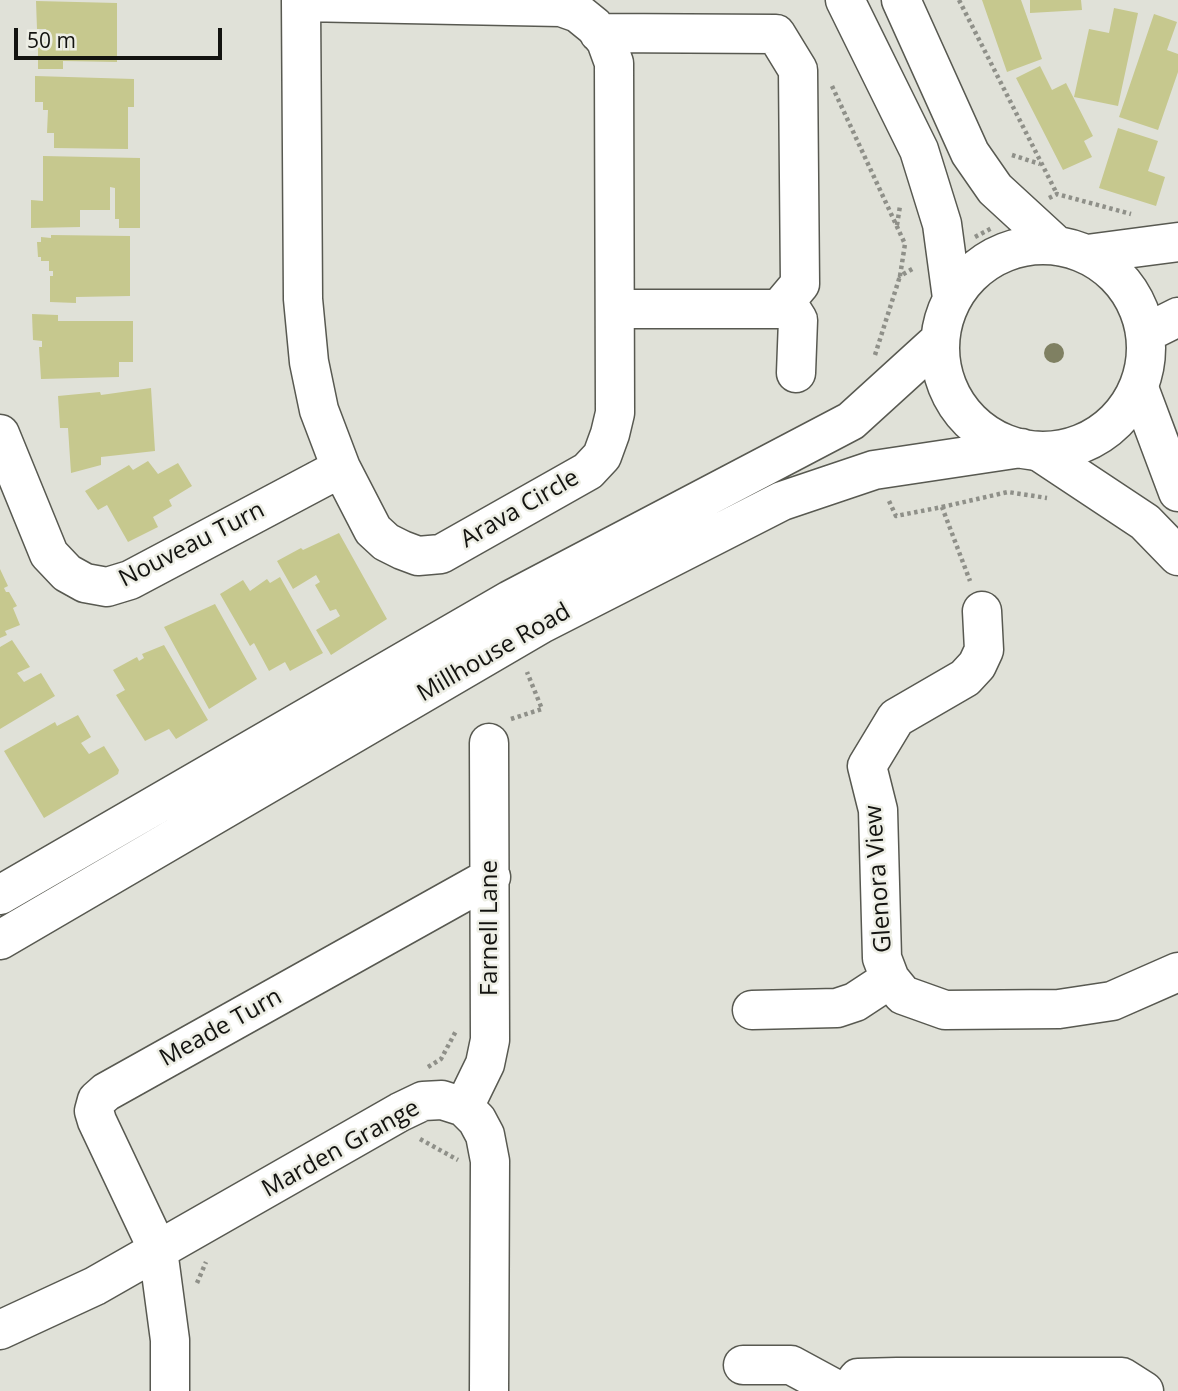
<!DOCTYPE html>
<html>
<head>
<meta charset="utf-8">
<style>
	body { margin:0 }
	#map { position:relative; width:1178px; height:1391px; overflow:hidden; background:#e0e1d8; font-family:"Open Sans",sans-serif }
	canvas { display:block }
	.scale { position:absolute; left:14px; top:28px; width:208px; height:32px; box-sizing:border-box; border:4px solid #131310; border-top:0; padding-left:9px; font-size:21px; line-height:24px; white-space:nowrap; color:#131310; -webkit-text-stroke:5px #edeee5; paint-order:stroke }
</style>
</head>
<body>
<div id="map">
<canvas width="1178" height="1391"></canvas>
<div class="scale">50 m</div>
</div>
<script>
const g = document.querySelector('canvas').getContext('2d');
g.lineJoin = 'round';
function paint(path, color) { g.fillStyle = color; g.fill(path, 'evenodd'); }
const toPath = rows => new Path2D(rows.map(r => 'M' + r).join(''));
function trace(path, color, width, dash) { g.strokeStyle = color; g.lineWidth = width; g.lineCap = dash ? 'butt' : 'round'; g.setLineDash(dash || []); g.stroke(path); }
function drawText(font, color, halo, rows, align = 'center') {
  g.font = font + ' "Open Sans",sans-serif'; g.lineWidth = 5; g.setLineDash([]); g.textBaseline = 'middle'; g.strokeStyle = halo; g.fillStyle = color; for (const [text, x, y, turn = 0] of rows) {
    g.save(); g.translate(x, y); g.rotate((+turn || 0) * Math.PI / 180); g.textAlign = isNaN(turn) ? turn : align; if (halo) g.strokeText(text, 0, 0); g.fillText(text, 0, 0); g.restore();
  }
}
paint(toPath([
	[982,0,1021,0,1042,59,1007,72],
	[1030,0,1081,0,1082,10,1030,13],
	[36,1,117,3,117,62,63,61,63,69,38,69,38,42,46,42,46,29,37,29],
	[1114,8,1138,13,1118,106,1074,97,1089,29,1109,33],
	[1154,14,1177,22,1167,50,1178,54,1178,72,1158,130,1119,117],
	[1040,66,1052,90,1066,83,1093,136,1084,141,1092,157,1063,170,1016,78],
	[35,76,134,79,134,107,128,107,128,149,54,148,54,133,47,133,48,110,43,110,43,102,35,102],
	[1118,128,1158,141,1148,171,1165,177,1156,206,1099,188],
	[43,156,140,158,140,228,119,228,119,219,115,219,115,188,110,187,110,210,80,210,80,227,31,228,31,200,43,201],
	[51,235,130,236,130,296,76,297,76,303,50,302,50,276,53,276,53,271,49,271,49,261,41,261,41,257,38,257,37,242,41,242,41,237,51,238],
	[32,314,58,315,58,321,133,321,133,362,119,362,119,377,41,379,39,347,42,347,42,341,33,340],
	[151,388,155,451,101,457,101,465,71,473,68,428,60,428,58,396,100,392,101,395],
	[148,461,158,474,178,463,192,486,169,500,172,506,153,517,158,527,128,542,107,505,98,510,85,491,129,465,133,470],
	[339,533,387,619,331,655,316,630,340,616,336,609,330,611,315,585,320,582,316,575,293,589,277,561,301,548,303,550],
	[0,569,8,586,4,588,6,592,9,592,17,606,13,608,20,625,5,631,7,635,0,638],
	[280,577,323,653,290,671,285,662,269,671,254,643,250,646,220,594,243,580,250,591,267,579,270,583],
	[215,604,257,679,209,709,164,627],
	[12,640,30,667,17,673,24,682,41,673,55,696,0,729,0,647],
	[164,645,208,720,176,739,169,729,145,741,116,695,125,690,113,670,137,657,139,661,144,658,142,654],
	[78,715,91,737,81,743,89,754,104,746,119,770,118,774,44,818,4,751,55,722,57,726]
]), '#c6c88e');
const minor = toPath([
	[301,2,561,7,578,13,594,26,606,41,614,63,615,413,610,434,602,456,588,471,441,554,418,556,402,550,386,542,373,530,341,468,319,410,309,362,303,299,301,2,301,0],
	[599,33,776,34,798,70,800,284,779,309,615,309],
	[786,301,798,320,796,373],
	[1139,388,1178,492],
	[0,434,49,554,67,573,85,583,107,587,130,580,341,468],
	[1038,451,1145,522,1178,556],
	[982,611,984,650,977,665,965,678,896,718,867,766,878,810,882,958,890,979,903,995,945,1010,1059,1009,1112,1001,1178,972],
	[752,1010,837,1008,855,1002,890,979],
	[464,1107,485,1064,490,1040,489,743],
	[0,1330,95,1286,400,1112,423,1101,442,1100,464,1107,477,1120,485,1135,490,1161,489,1391],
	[743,1365,791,1365,839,1391],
	[170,1391,170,1340,158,1250,97,1121,94,1111,97,1100,106,1092,491,877],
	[848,1391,858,1378,897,1377,1122,1377,1144,1391]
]);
const major = toPath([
	[845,0,919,150,942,224,952,298],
	[901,0,970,153,995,189,1057,246],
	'940 348a103 103 0 1 1 206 0a103 103 0 1 1-206 0Z',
	[1087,254,1178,242],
	[1146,333,1178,317],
	[0,895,510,600,851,421,940,340],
	[0,940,541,624,782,501,874,470,1021,448]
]);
trace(minor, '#585951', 41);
trace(major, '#585951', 41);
trace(toPath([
	[959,0,1057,194],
	[832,86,905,244,900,276,914,268],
	[1012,155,1040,164],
	[1049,198,1057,194,1131,214],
	[897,225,900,206],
	[975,237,992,228],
	[875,355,900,276],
	[889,501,896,516,942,507,970,581],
	[942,507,1008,492,1047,498],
	[511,719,542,709,527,672],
	[428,1067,441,1059,456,1031],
	[420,1139,458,1160],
	[197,1283,206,1262]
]), '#8f9089', 4.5, [3.5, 3.5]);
trace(minor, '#fff', 38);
trace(major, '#fff', 38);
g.fillStyle = '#7f8062';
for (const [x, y] of [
	[1054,353]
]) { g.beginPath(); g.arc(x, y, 10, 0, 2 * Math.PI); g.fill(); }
drawText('24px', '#131310', '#edeee5', [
	["Arava Circle",520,509,-30],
	["Nouveau Turn",192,545,-27],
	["Millhouse Road",494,653,-30],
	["Glenora View",879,879,-94],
	["Farnell Lane",490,928,-90],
	["Meade Turn",221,1028,-29],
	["Marden Grange",341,1149,-29]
]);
</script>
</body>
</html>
